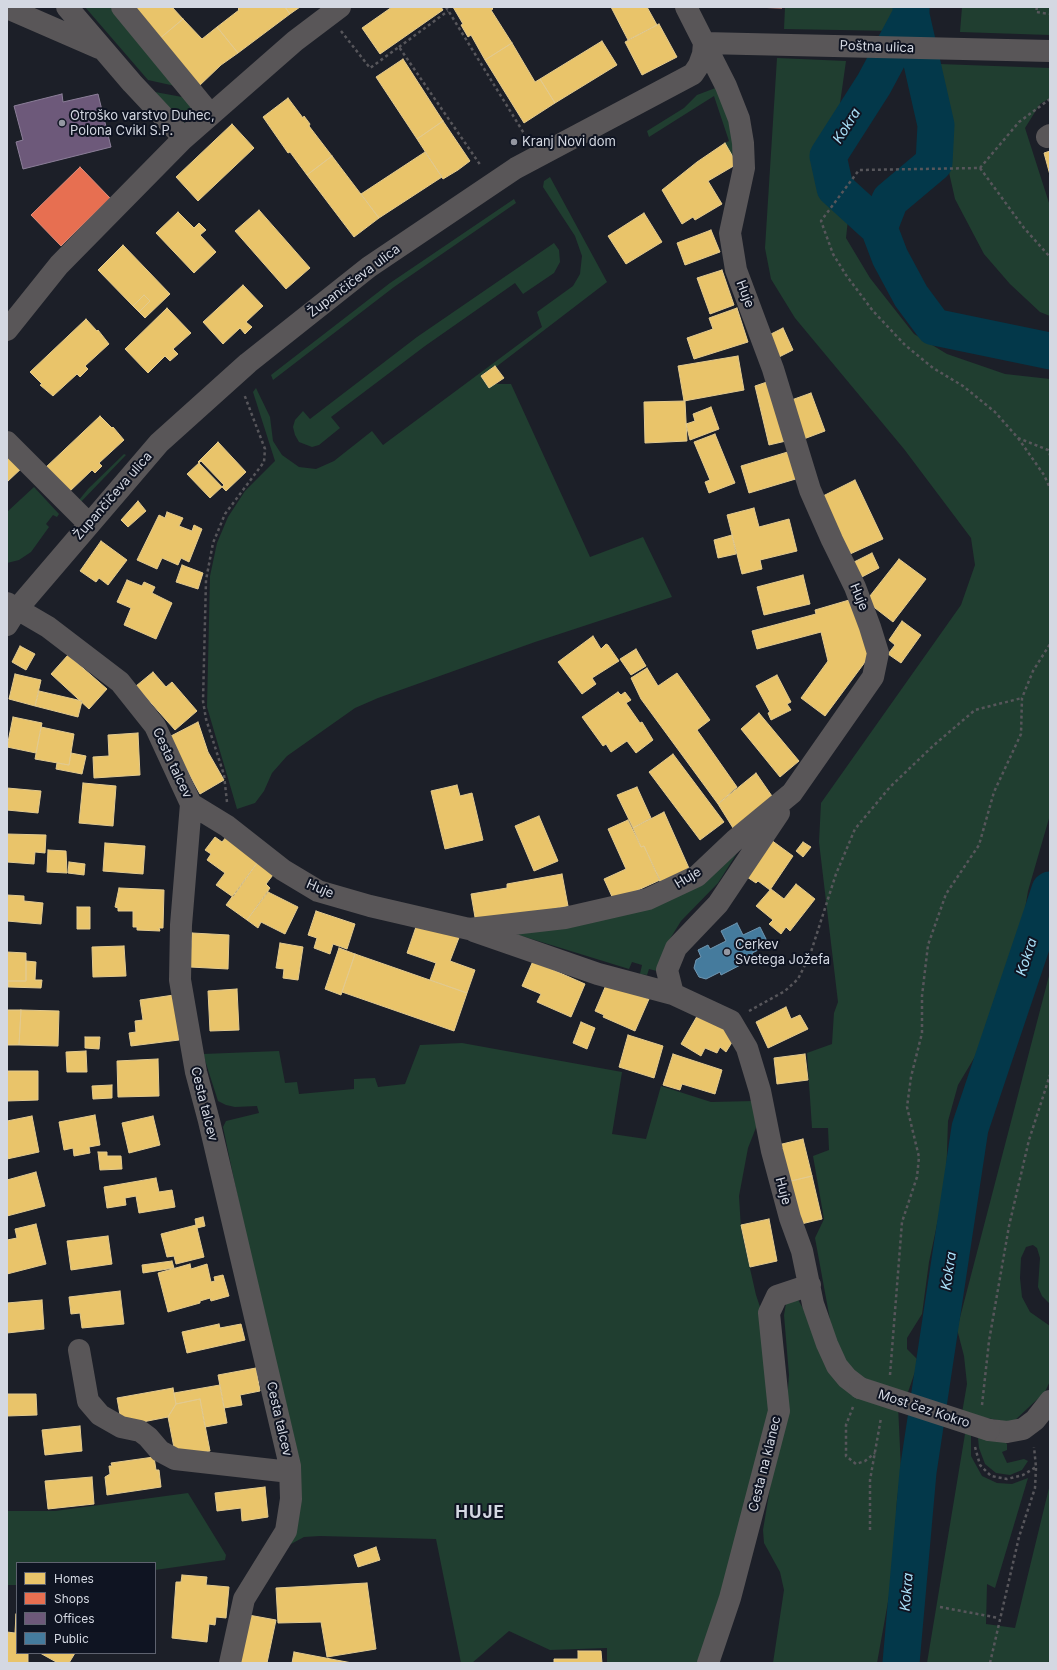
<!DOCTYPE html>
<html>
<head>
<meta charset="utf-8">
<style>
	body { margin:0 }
	#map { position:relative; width:1057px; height:1670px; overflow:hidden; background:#1c1f28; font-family:Inter,sans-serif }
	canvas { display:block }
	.frame { position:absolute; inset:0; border:8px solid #d4d8e2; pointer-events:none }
	.legend { position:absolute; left:16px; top:1562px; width:140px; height:92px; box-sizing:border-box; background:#0f1422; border:1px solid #5e626f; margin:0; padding:5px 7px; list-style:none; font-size:12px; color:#d4d8e2 }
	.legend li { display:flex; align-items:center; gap:8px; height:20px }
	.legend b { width:20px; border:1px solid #5e626f }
</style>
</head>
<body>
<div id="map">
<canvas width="1057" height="1670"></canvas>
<div class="frame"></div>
<ul class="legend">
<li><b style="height:11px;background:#e9c46a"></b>Homes</li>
<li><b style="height:11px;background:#e76f51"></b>Shops</li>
<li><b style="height:11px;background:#6d597a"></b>Offices</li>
<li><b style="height:11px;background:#457b9d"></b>Public</li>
</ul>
</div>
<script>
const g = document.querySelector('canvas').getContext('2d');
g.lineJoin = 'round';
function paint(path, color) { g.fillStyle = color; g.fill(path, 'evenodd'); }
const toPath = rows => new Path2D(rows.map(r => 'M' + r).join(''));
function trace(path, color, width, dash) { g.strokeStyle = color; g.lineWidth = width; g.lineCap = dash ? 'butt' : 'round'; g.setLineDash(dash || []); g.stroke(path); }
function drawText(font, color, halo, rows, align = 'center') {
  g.font = font + ' Inter,sans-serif'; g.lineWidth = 4; g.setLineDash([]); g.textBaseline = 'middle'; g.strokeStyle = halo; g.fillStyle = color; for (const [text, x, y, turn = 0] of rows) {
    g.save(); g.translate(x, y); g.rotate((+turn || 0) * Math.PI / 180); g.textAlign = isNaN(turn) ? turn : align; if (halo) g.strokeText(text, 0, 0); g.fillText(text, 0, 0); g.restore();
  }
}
paint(toPath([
	[85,7,115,7,184,88,148,80],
	[785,7,895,7,895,31,784,29],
	[962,7,1050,7,1050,35,960,32],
	[777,58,846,61,833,153,849,210,846,238,870,278,914,334,947,354,1005,374,1050,379,1050,815,1028,891,1016,962,992,1028,958,1085,948,1121,946,1182,929,1262,922,1314,907,1338,907,1349,917,1359,916,1369,907,1395,847,1371,835,1347,815,1238,824,1219,813,1156,829,1150,828,1128,812,1128,807,1053,832,1044,834,1013,838,1002,819,842,821,803,961,605,975,565,971,538,904,449,795,318,771,279,765,248],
	[939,64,1050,68,1050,98,1040,104,1025,128,1050,206,1050,316,1040,312,1010,284,984,254,955,199,946,159,937,146,935,118],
	[718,87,730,123,737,164,725,143,729,141,714,96,649,137,647,131,684,108,697,95],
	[155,92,193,99,198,111,184,123,180,123],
	[550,177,607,282,496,367,495,366,481,376,489,388,495,384,511,384,590,557,643,537,672,597,535,642,378,698,355,708,287,756,272,773,264,791,255,803,237,809,207,707,210,576,217,543,228,517,245,491,275,461,253,392,256,388,270,417,273,441,282,455,299,467,316,469,334,461,372,431,383,445,542,327,537,312,573,286,580,274,582,256,575,236,543,187,544,181],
	[514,199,516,203,394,287,273,380,271,375,390,283],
	[554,243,559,250,560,262,554,273,523,294,515,283,425,346,331,417,340,428,319,445,312,447,299,442,295,435,293,427,295,420,303,411,310,419,417,337],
	[124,454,126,455,77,506,79,500,88,489],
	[34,487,59,514,57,517,53,515,46,524,49,527,31,552,19,560,7,563,7,512],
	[737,853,718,883,681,921,665,947,657,971,649,969,647,975,640,974,642,965,632,962,629,969,509,932,591,920],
	[1050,972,1050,1304,1042,1296,1038,1287,1040,1258,1037,1248,1033,1245,1026,1247,1021,1258,1020,1278,1022,1297,1030,1312,1050,1326,1050,1381,1045,1392,1012,1423,962,1413,967,1384,964,1356,957,1329],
	[462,1043,622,1072,612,1134,646,1139,661,1086,711,1102,754,1101,757,1125,748,1148,739,1196,741,1229,756,1295,767,1328,771,1420,701,1663,607,1663,607,1648,550,1650,509,1631,472,1663,461,1663,436,1539,320,1536,304,1537,291,1544,289,1541,292,1533,241,1213,223,1127,226,1121,259,1113,257,1106,235,1107,226,1105,218,1101,203,1054,279,1051,285,1083,297,1082,299,1094,354,1089,354,1079,375,1078,378,1087,405,1084,420,1045],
	[796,1296,814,1328,834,1378,898,1405,901,1470,897,1500,893,1574,877,1663,773,1663,784,1590,780,1572,764,1543,763,1530,778,1440,787,1403,789,1375,784,1315,787,1298],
	[966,1428,971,1429,971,1456,982,1476,997,1483,1012,1484,1028,1478,995,1588,987,1584,986,1624,1015,1628,1050,1484,1050,1663,927,1663],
	[978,1438,1001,1438,1007,1444,1007,1450,1002,1452,1007,1463,1024,1459,1028,1461,1022,1470,1010,1475,996,1473,985,1464,979,1448],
	[188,1493,226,1555,225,1560,155,1570,155,1563,17,1563,17,1585,7,1585,7,1511,55,1511]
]), '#203e30');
const homes = toPath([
	[130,7,172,7,183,19,158,40,130,7],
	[240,7,285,7,290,14,238,53,217,27,239,10,238,9,240,7],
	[285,7,300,7,290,14,285,7],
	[392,7,441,7,443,10,380,54,362,28,392,7],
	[453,7,491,7,493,9,491,10,512,43,485,60,471,35,468,37,461,25,463,24,453,7],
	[611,7,647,7,657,25,628,40,611,7],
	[183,19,202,39,217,27,238,53,221,65,198,87,158,40,183,19],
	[659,24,677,57,642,75,625,42,659,24],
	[602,41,617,65,555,103,540,79,602,41],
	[512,43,535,82,540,79,555,103,524,123,485,60,512,43],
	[403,59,443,121,417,139,376,77,403,59],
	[288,98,303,118,304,116,310,124,309,126,332,156,307,175,290,152,288,153,263,117,288,98],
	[443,121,470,161,458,170,443,179,417,139,443,121],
	[232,124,254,148,198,201,176,177,232,124],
	[725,143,737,164,708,181,722,204,695,220,693,217,682,224,662,190,697,162,725,143],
	[1050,151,1050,175,1044,153,1050,151],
	[425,152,442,177,379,218,361,194,425,152],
	[332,156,379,218,354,237,307,175,332,156],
	[259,210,310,268,286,289,235,231,259,210],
	[178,212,194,228,199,223,206,230,200,235,216,252,194,273,156,233,178,212],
	[644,213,662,242,626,264,608,236,644,213],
	[711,230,720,252,685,265,677,243,711,230],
	[123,245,170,294,145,318,139,312,150,301,144,295,133,306,98,270,123,245],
	[722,270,734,305,710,314,697,278,722,270],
	[243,285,263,306,246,322,252,327,245,334,240,328,223,344,203,322,243,285],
	[144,295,150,301,139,312,133,306,144,295],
	[167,308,191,333,173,349,178,354,170,361,165,356,148,373,125,349,167,308],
	[737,308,748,342,694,359,687,338,713,329,709,318,737,308],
	[86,319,97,331,98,330,109,344,85,366,88,369,80,377,77,374,53,396,40,385,42,384,30,372,86,319],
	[783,328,793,350,779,357,769,335,783,328],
	[738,356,744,390,684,401,678,366,738,356],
	[495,366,504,378,489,388,481,376,495,366],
	[770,381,786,441,769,445,755,386,770,381],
	[811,393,825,431,801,440,786,402,811,393],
	[685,401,687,441,645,443,644,402,685,401],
	[711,407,719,429,690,440,686,424,695,421,693,414,711,407],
	[100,416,112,428,113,427,124,440,99,463,102,466,95,473,92,470,68,493,45,468,100,416],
	[715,434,735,483,709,493,705,482,710,480,694,442,715,434],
	[218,442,246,472,226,491,198,462,218,442],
	[7,448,24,466,7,482,7,448],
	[791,451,799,478,749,493,741,466,791,451],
	[201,461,224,485,210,498,187,474,201,461],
	[855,480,883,539,850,554,823,496,855,480],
	[138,501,146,511,128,527,121,520,138,501],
	[754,508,759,527,789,519,797,551,760,560,762,569,742,574,727,515,754,508],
	[167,512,183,518,179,526,192,531,194,525,202,529,189,562,181,558,178,565,162,558,157,569,137,560,159,515,165,518,167,512],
	[732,535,736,554,718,558,714,540,732,535],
	[101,541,127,560,108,585,99,578,96,582,80,571,101,541],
	[872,553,879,568,858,579,850,564,872,553],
	[899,559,926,579,893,622,866,601,899,559],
	[182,565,203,573,198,589,176,582,182,565],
	[803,575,810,604,764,615,757,587,803,575],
	[127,580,142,586,144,582,155,587,152,593,172,603,156,639,124,625,131,608,117,602,127,580],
	[856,598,871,654,825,716,801,698,828,661,821,632,757,649,752,631,816,614,815,610,856,598],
	[902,621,921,635,901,663,888,654,895,645,889,640,902,621],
	[593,636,601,649,606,644,608,645,619,661,592,678,596,684,582,694,558,662,593,636],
	[20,646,35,654,26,670,12,662,20,646],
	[636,649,646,666,631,675,620,659,636,649],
	[68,655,107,689,89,709,51,674,68,655],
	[647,668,658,686,677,673,710,720,697,730,737,787,718,804,641,699,631,678,647,668],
	[153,672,166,687,172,682,197,711,175,730,136,686,153,672],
	[15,674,41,680,35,706,9,699,15,674],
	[777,675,791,702,787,704,791,710,771,720,768,713,770,712,756,686,777,675],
	[39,691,82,701,78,717,35,706,39,691],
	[618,692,621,695,625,692,631,700,626,703,640,723,642,722,653,740,636,753,627,741,611,752,606,744,603,746,582,717,618,692],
	[759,713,799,761,780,777,741,729,759,713],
	[13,717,42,723,36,753,7,747,13,717],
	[198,722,208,752,224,780,200,794,169,737,198,722],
	[41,727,74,734,69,765,35,759,41,727],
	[138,733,140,775,94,778,93,757,109,756,108,735,138,733],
	[71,753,86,756,82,774,56,769,57,763,69,765,71,753],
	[673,754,724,822,700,840,649,772,673,754],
	[756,773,774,799,733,828,718,804,756,773],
	[83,783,116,786,113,826,79,823,83,783],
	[457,785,460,796,472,793,483,840,445,849,431,791,457,785],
	[637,787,651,818,633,828,617,795,637,787],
	[7,788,41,791,38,813,7,810,7,788],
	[664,812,692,875,663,888,644,846,641,847,633,828,664,812],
	[539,816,558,861,534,871,515,826,539,816],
	[628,820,641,847,644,846,660,880,614,901,604,879,626,869,608,829,628,820],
	[7,834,46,835,45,853,35,852,34,864,7,862,7,834],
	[227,836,260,859,233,897,216,885,225,873,207,860,211,854,205,850,215,837,222,842,227,836],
	[767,837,793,856,770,890,758,881,756,883,744,875,767,837],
	[803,842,811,847,803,857,796,851,803,842],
	[105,843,145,846,143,874,103,871,105,843],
	[48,850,66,851,67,873,47,872,48,850],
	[260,859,276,871,266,884,270,888,247,920,226,905,260,859],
	[69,862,85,864,84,875,68,873,69,862],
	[562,874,568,906,476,923,471,894,507,888,507,884,562,874],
	[796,884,815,899,790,931,786,927,781,934,769,924,773,920,756,906,771,889,784,899,796,884],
	[119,888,164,890,163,928,159,928,160,931,137,930,137,927,133,927,133,911,118,911,118,908,115,907,119,888],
	[268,892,298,907,285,934,261,922,258,928,247,920,268,892],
	[7,895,24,896,24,901,43,903,41,924,7,921,7,895],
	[77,907,90,907,90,929,77,929,77,907],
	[316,911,355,924,347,949,333,944,330,954,314,948,317,938,308,935,316,911],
	[418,921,460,935,450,961,475,970,467,993,430,980,436,963,407,953,418,921],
	[192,933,229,935,228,969,190,967,192,933],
	[280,943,303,947,298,980,283,978,284,969,276,968,280,943],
	[124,946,126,976,93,977,92,947,124,946],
	[339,948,355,954,341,995,325,989,339,948],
	[7,952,26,953,26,981,7,981,7,952],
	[355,954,467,993,454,1031,342,992,355,954],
	[26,961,36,962,35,980,42,980,41,988,8,987,8,981,26,981,26,961],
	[533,961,585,984,571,1017,537,1002,541,994,522,986,533,961],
	[606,985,649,999,635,1031,603,1017,604,1015,595,1011,606,985],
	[237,989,239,1030,210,1031,208,991,237,989],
	[174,995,179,1040,131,1046,129,1033,136,1032,135,1021,143,1020,140,1000,174,995],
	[786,1007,791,1019,800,1015,808,1029,768,1048,756,1022,786,1007],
	[7,1010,21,1010,19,1045,7,1045,7,1010],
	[21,1010,59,1011,58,1046,19,1045,21,1010],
	[700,1011,727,1032,734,1039,726,1052,720,1047,717,1053,705,1048,701,1056,681,1044,700,1011],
	[581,1022,595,1028,587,1049,573,1043,581,1022],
	[628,1035,663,1046,654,1078,619,1067,628,1035],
	[85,1037,100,1037,99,1049,85,1048,85,1037],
	[86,1051,87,1072,67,1072,66,1052,86,1051],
	[673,1054,722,1070,715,1094,682,1084,680,1090,663,1085,673,1054],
	[805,1054,808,1080,777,1084,774,1058,805,1054],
	[158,1059,159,1096,118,1097,117,1061,158,1059],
	[7,1071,38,1071,38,1100,7,1101,7,1071],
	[112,1085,112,1098,93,1099,92,1086,112,1085],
	[95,1115,100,1145,89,1147,90,1153,74,1156,73,1148,64,1150,59,1122,95,1115],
	[32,1116,39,1152,7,1159,7,1121,32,1116],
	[153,1116,160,1145,129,1153,122,1123,153,1116],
	[803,1139,812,1176,787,1182,778,1145,803,1139],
	[98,1152,107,1152,107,1156,121,1156,122,1169,100,1170,98,1152],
	[36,1172,45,1206,7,1216,7,1180,36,1172],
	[812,1176,822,1219,797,1225,787,1182,812,1176],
	[156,1178,159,1192,172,1190,175,1207,139,1213,136,1196,125,1198,126,1205,107,1208,104,1187,156,1178],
	[203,1217,205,1226,197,1228,204,1257,176,1264,174,1256,167,1257,161,1234,196,1225,195,1219,203,1217],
	[769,1219,777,1261,750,1267,741,1225,769,1219],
	[36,1224,46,1264,7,1274,7,1240,17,1238,15,1229,36,1224],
	[108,1236,112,1264,71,1270,67,1241,108,1236],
	[172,1261,174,1268,143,1273,142,1265,172,1261],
	[190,1264,191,1269,207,1264,211,1282,215,1281,214,1277,223,1275,229,1296,211,1301,210,1298,200,1301,200,1303,168,1312,158,1273,190,1264],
	[120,1291,124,1324,82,1328,80,1313,71,1314,69,1297,120,1291],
	[42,1300,44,1329,7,1333,7,1303,42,1300],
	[219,1324,220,1328,241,1324,245,1340,187,1353,182,1332,219,1324],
	[256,1368,260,1391,240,1395,242,1405,224,1408,218,1375,256,1368],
	[220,1385,227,1423,205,1427,200,1399,176,1404,174,1393,220,1385],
	[173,1388,176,1404,168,1417,122,1426,117,1398,173,1388],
	[7,1394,36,1394,37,1415,7,1416,7,1394],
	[200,1399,210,1451,176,1458,168,1417,176,1404,200,1399],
	[80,1426,82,1451,45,1455,42,1430,80,1426],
	[154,1457,156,1470,159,1470,161,1487,107,1495,105,1477,110,1474,109,1466,112,1466,111,1463,154,1457],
	[92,1477,94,1504,48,1509,45,1481,92,1477],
	[265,1487,268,1517,242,1521,241,1508,217,1511,215,1493,265,1487],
	[376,1547,380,1560,358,1567,354,1555,376,1547],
	[182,1575,207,1577,206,1585,229,1587,226,1618,216,1617,215,1625,209,1624,207,1642,172,1638,176,1582,181,1582,182,1575],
	[367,1583,376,1649,327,1657,321,1622,278,1623,276,1588,367,1583],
	[16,1614,17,1653,28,1653,28,1663,7,1663,7,1632,15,1633,16,1614],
	[243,1614,276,1620,267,1663,234,1663,243,1614],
	[578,1651,601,1651,602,1663,554,1663,554,1659,578,1659,578,1651],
	[294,1652,352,1663,292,1663,294,1652],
	[40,1653,75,1653,69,1663,58,1663,40,1653]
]);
paint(homes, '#e9c46a');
trace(homes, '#e3ca8e', 1);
const shops = toPath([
	[751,7,782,7,782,8,751,7],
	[80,167,110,198,61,246,31,215,80,167]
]);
paint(shops, '#e76f51');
trace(shops, '#e18e7c', 1);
const offices = toPath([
	[62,94,63,102,98,94,111,147,23,169,16,142,23,140,14,106,62,94]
]);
paint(offices, '#6d597a');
trace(offices, '#8c7f99', 1);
const public = toPath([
	[737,923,743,935,760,927,769,945,752,953,754,958,721,975,720,972,706,979,699,977,694,968,696,960,701,957,698,950,708,945,710,949,726,941,721,931,737,923]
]);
paint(public, '#457b9d');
trace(public, '#7097b2', 1);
trace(toPath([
	[911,7,911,15,936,125,934,163,890,200,879,228,890,257,911,296,934,327,1050,351],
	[879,228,835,188,828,156,874,84,911,15],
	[901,1663,918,1472,970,1128,1050,890]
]), '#03384a', 37);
trace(toPath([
	[446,7,525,135],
	[1037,7,1036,12,1050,14],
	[341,31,370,68,399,47,481,166],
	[399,47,448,11],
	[1050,99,1019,122,980,168,859,170,821,221,833,254,846,275,873,311,905,345,933,368,963,386,995,412,1018,438,1048,450,1050,455],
	[980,168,1024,228,1050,257],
	[1018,438,1044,475,1050,488],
	[227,802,224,775,206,719,203,701,206,580,213,543,225,514,264,462,265,449,244,394],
	[749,1011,785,991,798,979,810,955,836,874,855,829,890,787,934,745,975,710,1022,698],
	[890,1375,902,1222,917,1177,919,1157,907,1107,911,1077,922,1033,922,996,928,945,946,894,979,845,994,792,1021,734,1022,698,1033,671,1050,644],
	[982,1405,989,1341,1009,1226,1029,1140,1050,1075],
	[853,1407,846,1425,846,1456,856,1464,865,1461,875,1453],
	[975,1447,980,1465,991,1476,1007,1479,1023,1475,1036,1467,1034,1447],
	[870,1530,870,1480,881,1418],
	[940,1607,999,1618],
	[990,1663,1019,1537,1035,1488,1036,1468]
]), '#57565b', 2.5, [3, 3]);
trace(toPath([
	[67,7,132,83,178,132],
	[122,7,210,114],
	[7,8,99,48],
	[704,43,1050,51],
	[1047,137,1050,135],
	[7,330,59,265,182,140,295,41,340,7],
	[7,442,88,523],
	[7,603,48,627,120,682,155,726,191,804,181,925,180,980,196,1072,209,1121,290,1466,291,1499,286,1531,244,1599,230,1663],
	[7,625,17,609,159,443,248,363,369,267,516,168,693,74,699,65,703,54,704,43],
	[191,804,227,826,283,870,318,891,370,906,469,929,565,918,648,899,697,876,735,840,792,793,873,677,878,653,870,627,855,587,832,540,810,490,773,369,736,270,730,233,744,168,743,143,739,119,726,86,686,7],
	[474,931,598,974,673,994,731,1021,747,1048,760,1091,772,1151,790,1218,802,1251,813,1304,827,1344,837,1366,847,1378,860,1388],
	[673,994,667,970,676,948,718,904,779,813],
	[79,1350,88,1401,100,1415,121,1427,140,1431,148,1437,160,1451,175,1459,290,1472],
	[989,1430,1007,1432,1023,1429,1035,1420,1050,1401],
	[708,1663,730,1598,779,1411,769,1313,777,1296,810,1285]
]), '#595658', 22);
trace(toPath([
	[860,1388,989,1430]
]), '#595658', 22);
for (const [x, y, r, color] of [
	[62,123,4,"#9497a1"],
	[514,142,4,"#9497a1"],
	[727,952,4,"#9497a1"]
]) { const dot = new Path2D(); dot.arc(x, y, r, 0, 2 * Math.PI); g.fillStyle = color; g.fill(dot); trace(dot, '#0f1422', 1.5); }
drawText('13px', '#d4d8e2', '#0f1422', [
	["Poštna ulica",877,47,2],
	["Župančičeva ulica",354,281,-37],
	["Huje",745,294,69],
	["Župančičeva ulica",113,496,-49],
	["Huje",859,597,68],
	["Cesta talcev",172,763,65],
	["Huje",688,878,-31],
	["Huje",320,889,23],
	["Cesta talcev",204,1104,76],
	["Huje",783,1191,75],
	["Most čez Kokro",924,1409,18],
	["Cesta talcev",279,1419,77],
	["Cesta na klanec",765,1464,-76]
]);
drawText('13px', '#d4d8e2', '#0f1422', [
	["Otroško varstvo Duhec,",70,116],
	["Polona Cvikl S.P.",70,131],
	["Kranj Novi dom",522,142],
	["Cerkev",735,945],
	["Svetega Jožefa",735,960]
], 'left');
drawText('italic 14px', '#aae1f9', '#0f1422', [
	["Kokra",847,126,-58],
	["Kokra",1027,957,-72],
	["Kokra",949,1271,-81],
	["Kokra",907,1592,-85]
]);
g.letterSpacing = '1px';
drawText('bold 17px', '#d4d8e2', '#0f1422', [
	["HUJE",480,1513]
]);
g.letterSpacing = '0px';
</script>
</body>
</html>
